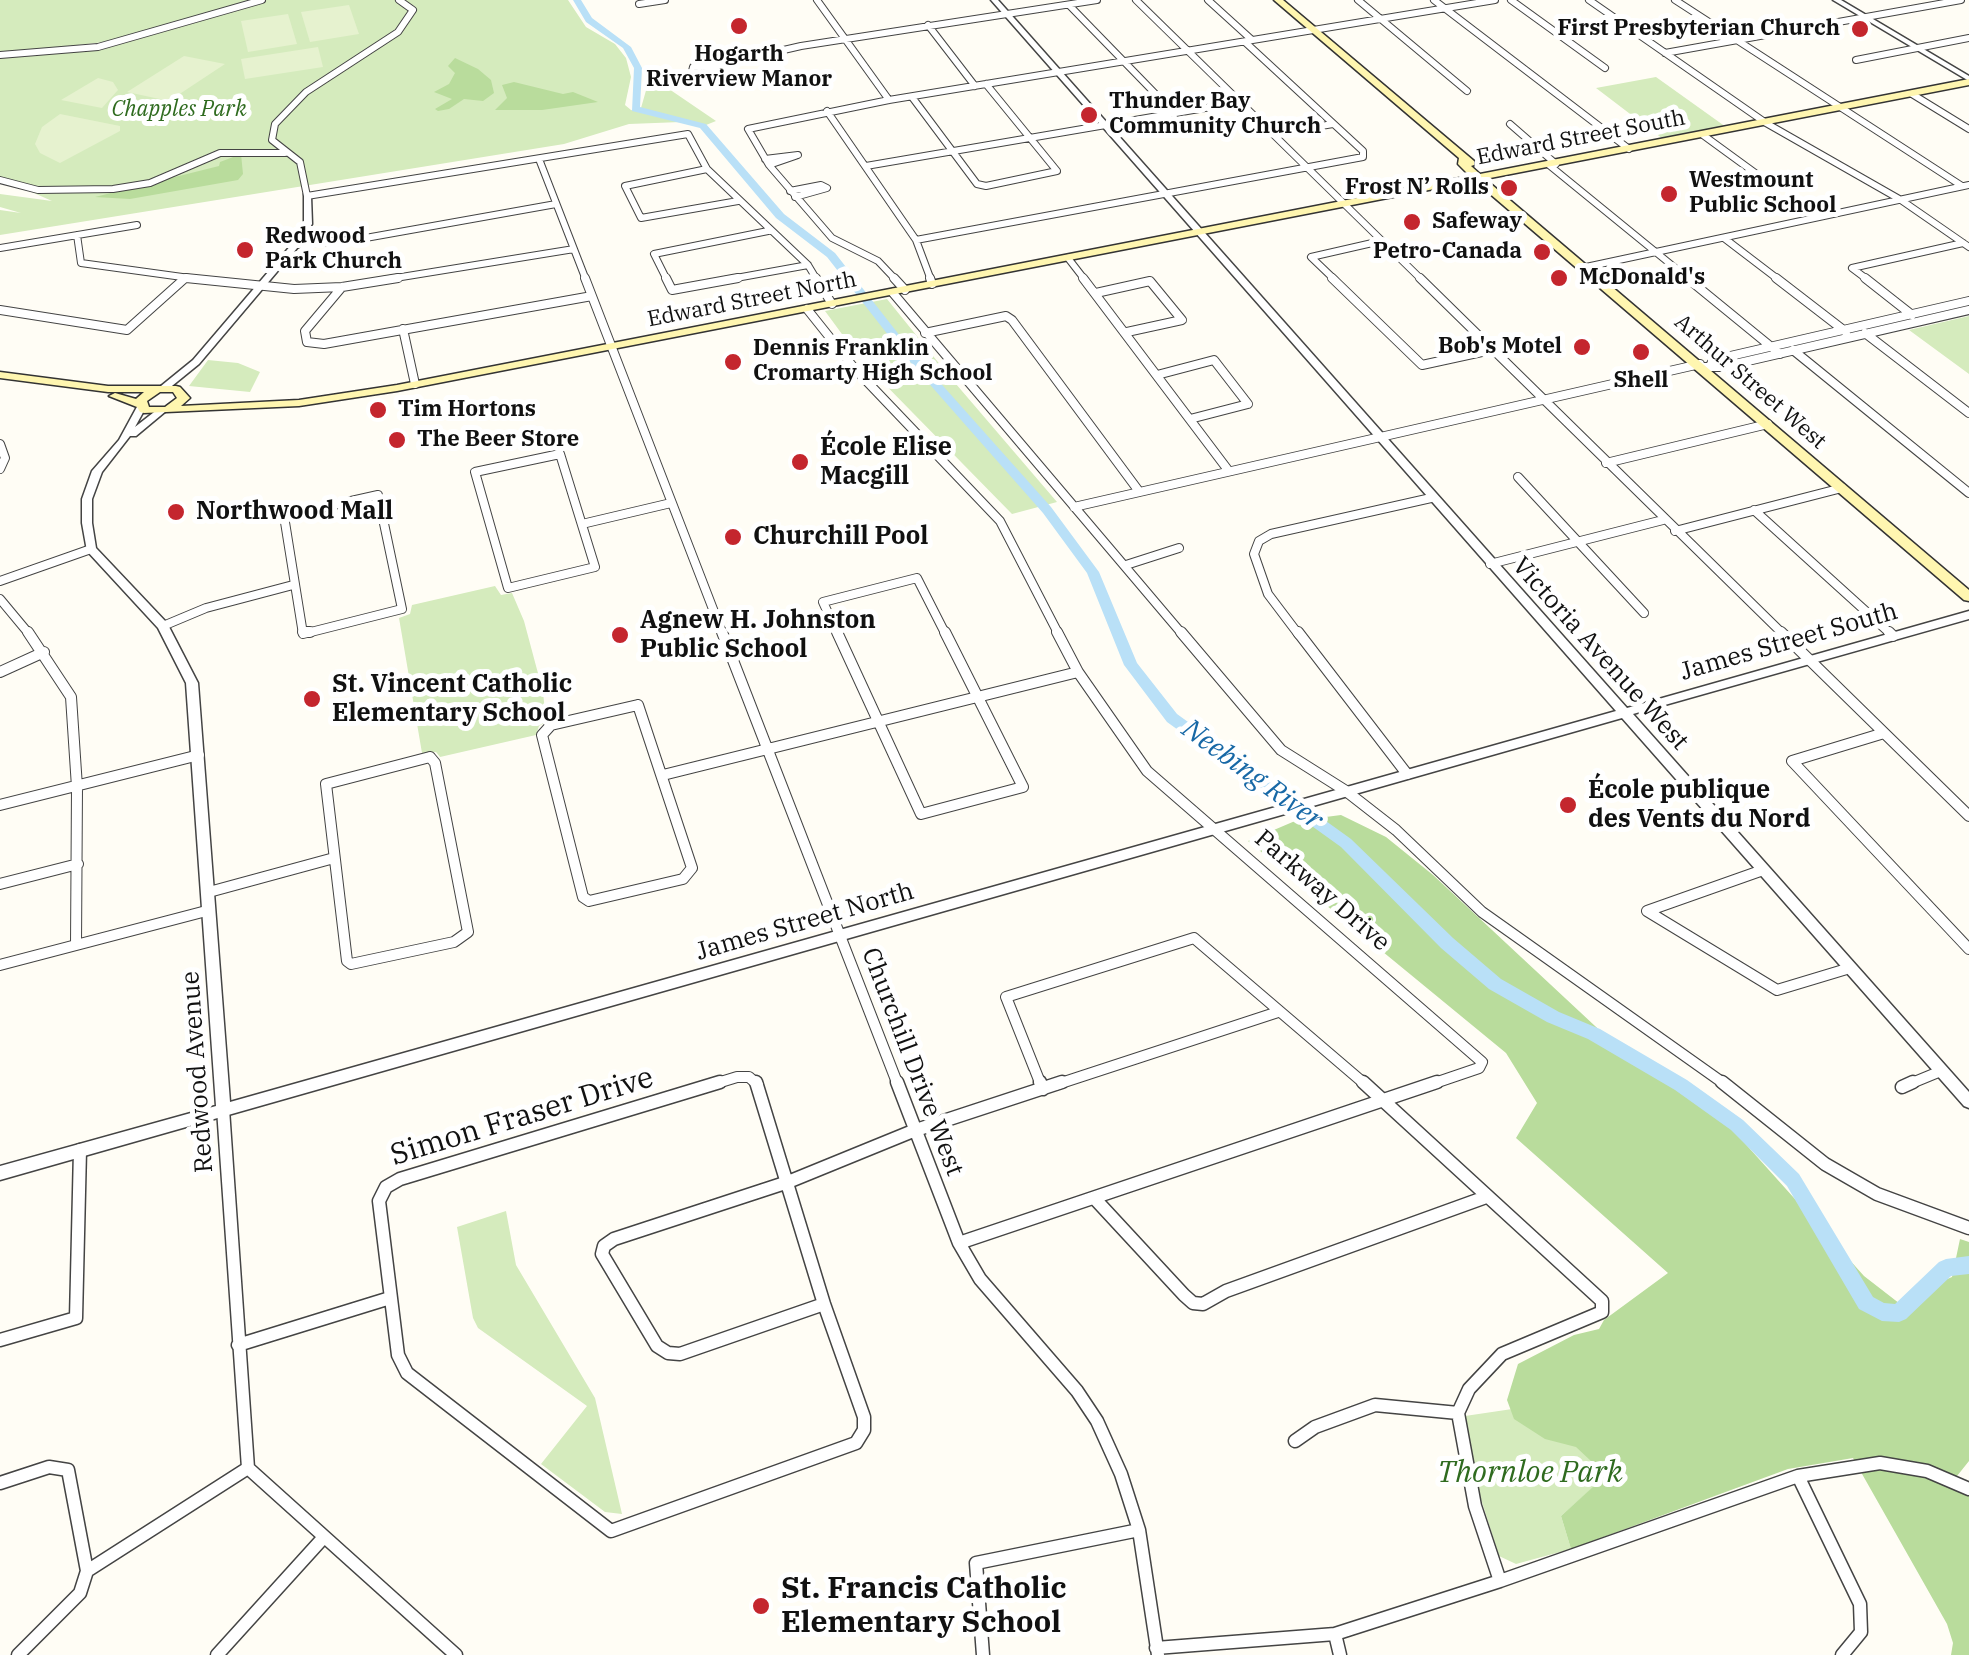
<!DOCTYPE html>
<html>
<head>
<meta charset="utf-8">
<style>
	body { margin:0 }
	canvas { display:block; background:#fffdf5 }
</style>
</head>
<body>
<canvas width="1969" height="1655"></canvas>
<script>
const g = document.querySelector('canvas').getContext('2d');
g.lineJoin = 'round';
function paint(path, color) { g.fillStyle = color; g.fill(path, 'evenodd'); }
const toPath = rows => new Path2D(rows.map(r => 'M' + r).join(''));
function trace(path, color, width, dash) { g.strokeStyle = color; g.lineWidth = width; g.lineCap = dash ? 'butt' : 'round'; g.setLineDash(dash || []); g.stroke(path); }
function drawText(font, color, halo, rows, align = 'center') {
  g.font = font + ' "IBM Plex Serif",serif'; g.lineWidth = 10; g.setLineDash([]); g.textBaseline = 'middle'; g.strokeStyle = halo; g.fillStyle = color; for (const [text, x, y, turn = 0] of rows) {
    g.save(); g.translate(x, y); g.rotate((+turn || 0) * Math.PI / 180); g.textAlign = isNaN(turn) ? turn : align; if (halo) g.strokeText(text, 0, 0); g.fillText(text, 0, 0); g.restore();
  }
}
paint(toPath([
	[0,0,258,0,104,42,0,54],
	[267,0,395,0,407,6,410,12,401,33,416,12,416,7,404,0,568,0,586,27,615,44,626,58,631,77,625,105,631,110,681,122,629,124,564,144,0,235,0,210,21,213,0,207,0,194,52,201,0,178,0,56,82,50],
	[651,73,669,89,716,121,706,125,641,108],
	[1656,77,1726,127,1663,139,1596,88],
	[887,299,950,377,1057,502,1012,514,861,360,825,311],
	[1969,316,1969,374,1909,330],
	[208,360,238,363,260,372,250,392,189,386],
	[495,586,501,595,512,593,524,621,543,692,546,722,539,726,536,735,440,757,436,752,422,753,399,618,410,614,412,605],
	[506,1211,516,1265,595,1398,622,1514,605,1512,541,1464,587,1406,478,1328,473,1318,457,1227],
	[1519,1408,1575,1434,1606,1476,1561,1516,1571,1549,1516,1564,1499,1556,1476,1483,1465,1416]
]), '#d5ebbd');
paint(toPath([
	[455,58,478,69,491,80,494,93,483,101,464,99,449,109,438,111,435,109,452,99,434,92,449,84,455,73,448,66],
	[514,82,563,94,573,92,598,102,542,110,495,110,507,98,502,85],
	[241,154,243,174,238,180,130,199,95,197,219,166,220,162],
	[1341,815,1386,837,1433,875,1624,1053,1733,1130,1864,1276,1904,1307,1925,1300,1933,1285,1952,1277,1960,1239,1969,1242,1969,1461,1957,1476,1969,1492,1969,1655,1951,1655,1953,1643,1947,1624,1853,1458,1788,1469,1571,1549,1561,1516,1606,1475,1576,1447,1545,1439,1514,1419,1507,1400,1518,1364,1574,1335,1599,1329,1604,1320,1668,1273,1516,1138,1537,1103,1506,1053,1248,841,1295,821]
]), '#b9dc9c');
paint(toPath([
	[349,5,359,34,310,42,301,12],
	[288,14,297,44,248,52,241,21],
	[318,47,323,67,245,79,241,59],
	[184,56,225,64,169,101,127,92],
	[98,78,113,82,118,90,102,108,61,100],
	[60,114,120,126,120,131,60,163,40,153,35,144,42,127]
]), '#e6f2cf');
paint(toPath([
	[573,0,581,0,592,18,631,47,642,68,640,107,706,124,784,214,835,253,911,350,1051,507,1099,572,1137,663,1177,714,1351,839,1453,938,1501,979,1559,1012,1600,1029,1687,1080,1743,1120,1799,1174,1873,1297,1884,1303,1895,1304,1939,1262,1946,1259,1969,1256,1969,1274,1951,1276,1906,1319,1899,1322,1882,1321,1859,1309,1787,1186,1731,1130,1675,1090,1588,1039,1547,1022,1489,989,1441,948,1341,847,1167,722,1124,665,1087,573,1043,513,903,354,827,257,776,218,700,128,632,111,634,68,623,48,586,22,573,0]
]), '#b9e0f7');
const minorFar3 = toPath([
	[399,0,413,10,398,32,306,92,275,124,272,140,300,162,307,196,688,134,707,169,808,265,817,280],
	[817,0,889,100],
	[1136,0,1422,280],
	[1208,0,1252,40],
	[1358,0,1467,91],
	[1434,0,1629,149],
	[1511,0,1605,68],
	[1589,0,1766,123,1901,200,1969,247],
	[1675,0,1962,186],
	[639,4,665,0],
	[1069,5,1175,114],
	[928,25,975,86],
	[1665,53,1961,0],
	[0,55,98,47,262,0],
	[1856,60,1969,38],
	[714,66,714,73,691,75,693,67,714,66],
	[714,66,801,46,1097,0],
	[1912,94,1969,129],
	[912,97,977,184,986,186,1057,171,986,84],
	[827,111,916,240,931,280],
	[1510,124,1556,164],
	[1273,134,1333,124],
	[1703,135,1762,178],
	[539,159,586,280],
	[765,159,798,155,769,165],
	[1549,165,1690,280],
	[866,166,1240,102],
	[707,169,625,186,641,218,738,201],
	[0,180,38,190,113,189,150,183,220,153,285,153],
	[790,191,821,185,827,188,795,197],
	[77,235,81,263,204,280],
	[1724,238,1779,280],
	[916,240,1363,157,1363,151,1245,42],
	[295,245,360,239,556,204],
	[0,248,137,225],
	[1068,258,1085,280],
	[1586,267,1969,185],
	[383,280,574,249],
	[667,280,654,254,768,231],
	[725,280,808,265],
	[896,280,878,261,832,238,769,165,748,129,889,100,1495,0],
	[1335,280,1311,257,1381,241],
	[1868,280,1852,268,1963,243]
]);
const minorFar2 = toPath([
	[186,278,294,289,342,287,398,278],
	[585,278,723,635],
	[666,278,672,290,738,278],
	[816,278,832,304],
	[894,278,905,290],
	[930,278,932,284],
	[1083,278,1228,470],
	[1332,278,1422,365,1491,350],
	[1420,278,1784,635],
	[1687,278,1780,354],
	[1776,278,1846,332],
	[1865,278,1912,315],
	[342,287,305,331,307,342,324,344,592,296],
	[893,293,1183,635],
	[1096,293,1150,281,1182,320,1127,332],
	[807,309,855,369,1000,521,1059,635],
	[0,310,127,330,184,279],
	[403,329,415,384],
	[925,333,1006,316,1012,320,1138,490],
	[1865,333,1969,413],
	[1793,350,1969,493],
	[1710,366,1713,360,1969,301],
	[1704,367,1722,367,1969,310],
	[1157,375,1214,360,1248,404,1190,419],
	[0,444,5,458,0,469],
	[560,454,595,567,508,588,475,472,560,454],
	[1606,463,1768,424],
	[1518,477,1644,613],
	[378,495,402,609,303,634,284,516,378,495],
	[1074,507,1700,364],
	[1754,510,1892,635],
	[582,524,671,503],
	[1675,531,1842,488],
	[1490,564,1663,520],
	[1126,565,1179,548],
	[0,581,91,549],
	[0,599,30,635],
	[163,626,206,608,293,585],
	[838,635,823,602,917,578,946,635],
	[1299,635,1268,594,1254,554,1259,541,1271,534,1431,498]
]);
const minorFar1 = toPath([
	[28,632,71,697,77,787,76,945],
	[303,632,310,632],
	[722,632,898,1085],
	[837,632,921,814,1023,787,945,632],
	[1057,632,1078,672,1147,771,1482,1062,1479,1068,1429,1085],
	[1181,632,1281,750,1346,791,1396,830,1482,912,1726,1085],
	[1298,632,1407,774],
	[1781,632,1969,816],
	[1889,632,1893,636],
	[0,672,44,652],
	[638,705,692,868,683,879,589,901,583,897,542,735,551,725,638,705],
	[1884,733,1792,761,1969,949],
	[430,757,435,763,468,932,454,942,351,964,347,961,326,784,430,757],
	[663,775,1078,672],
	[0,805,199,755],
	[1763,870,1647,911,1777,990,1850,968],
	[0,884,78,864],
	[209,892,334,858],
	[0,965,210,910],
	[711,1085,737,1077,749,1077,758,1085],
	[1041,1085,1006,997,1194,938,1366,1085],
	[1055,1085,1278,1012],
	[1907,1085,1941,1071]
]);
const minor = toPath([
	[720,1082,400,1179,386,1187,379,1201,398,1355,407,1373,611,1531,856,1443,864,1430,864,1417,824,1304,756,1082],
	[897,1082,959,1243,980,1279,1077,1391,1097,1421,1121,1474,1139,1530,1158,1655],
	[1040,1082,1043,1089],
	[1363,1082,1602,1301,1602,1312,1502,1354,1469,1389,1458,1413,1475,1506,1500,1581],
	[1722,1082,1825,1164,1877,1194,1969,1228],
	[1902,1087,1913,1082],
	[223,1109,248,1468,456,1655],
	[1096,1200,1184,1295,1193,1303,1203,1304,1226,1291,1486,1197],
	[959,1243,1437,1082],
	[824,1304,680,1354,668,1353,657,1346,602,1254,604,1246,614,1239,788,1182,913,1131,1062,1082],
	[0,1340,76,1318,80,1150],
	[238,1345,390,1298],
	[1295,1441,1315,1427,1375,1405,1458,1413],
	[1798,1476,1860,1604,1861,1632,1842,1655],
	[0,1483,49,1467,68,1470,87,1571,80,1593,18,1655],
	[87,1571,248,1468],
	[1335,1634,1340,1655],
	[1156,1648,1335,1634,1500,1581,1798,1476,1880,1463,1927,1471,1969,1489],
	[217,1655,324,1537],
	[983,1655,976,1563,1139,1530]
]);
const tertiary = toPath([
	[991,0,998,0,1627,708,1969,611,1969,619,1633,714,1969,1092,1969,1108,1964,1106,1622,718,0,1180,0,1166,216,1106,186,683,158,628,87,551,82,523,82,499,92,471,119,440,138,405,144,405,146,407,135,427,158,409,164,409,166,411,136,436,130,436,102,472,92,499,92,523,96,548,167,623,198,683,230,1102,1616,711,991,0],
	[1833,0,1841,0,1969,76,1969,81,1833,0],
	[304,194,311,196,312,224,298,247,199,364,167,390,161,390,161,386,193,360,292,244,304,224,304,194]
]);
const secondary = toPath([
	[1274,0,1283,0,1474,161,1474,165,1471,166,1480,174,1969,79,1969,85,1485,179,1969,590,1969,601,1964,600,1475,181,397,391,299,406,144,413,140,412,137,407,109,396,115,393,136,399,144,392,108,392,0,378,0,372,108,386,176,386,180,387,190,398,181,406,299,400,397,385,1470,176,1458,164,1459,158,1274,0],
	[160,392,173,392,177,398,165,407,149,407,147,401,160,392]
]);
trace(minorFar3, '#444', 8);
trace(minorFar2, '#444', 10);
trace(minorFar1, '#444', 12);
trace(minor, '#444', 15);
trace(tertiary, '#444', 3);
trace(secondary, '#333', 3);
trace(minorFar3, '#fff', 6);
trace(minorFar2, '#fff', 8);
trace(minorFar1, '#fff', 10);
trace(minor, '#fff', 12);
paint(tertiary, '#fff');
paint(secondary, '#fff6b0');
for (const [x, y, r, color] of [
	[739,26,10,"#c4262e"],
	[1860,29,10,"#c4262e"],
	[1089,115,10,"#c4262e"],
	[1509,188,10,"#c4262e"],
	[1669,194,10,"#c4262e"],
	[1412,222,10,"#c4262e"],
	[245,250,10,"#c4262e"],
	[1542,252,10,"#c4262e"],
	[1559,278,10,"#c4262e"],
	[1582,347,10,"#c4262e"],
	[1641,352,10,"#c4262e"],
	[733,362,10,"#c4262e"],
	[378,410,10,"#c4262e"],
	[397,440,10,"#c4262e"],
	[800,462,10,"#c4262e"],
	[176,512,10,"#c4262e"],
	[733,537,10,"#c4262e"],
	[620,635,10,"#c4262e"],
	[312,699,10,"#c4262e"],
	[1568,805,10,"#c4262e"],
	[761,1606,10,"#c4262e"]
]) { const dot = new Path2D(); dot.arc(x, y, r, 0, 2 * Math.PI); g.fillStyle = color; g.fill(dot); trace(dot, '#fff', 4); }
drawText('bold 22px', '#111', '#fff', [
	["First Presbyterian Church",1840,29,"right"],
	["Hogarth",739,55,"center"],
	["Riverview Manor",739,80,"center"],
	["Thunder Bay",1109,102],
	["Community Church",1109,127],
	["Westmount",1689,181],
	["Public School",1689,206],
	["Frost N’ Rolls",1489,188,"right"],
	["Safeway",1432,222],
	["Redwood",265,237],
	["Park Church",265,262],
	["Petro-Canada",1522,252,"right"],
	["McDonald's",1579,278],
	["Bob's Motel",1562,347,"right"],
	["Dennis Franklin",753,349],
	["Cromarty High School",753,374],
	["Shell",1641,381,"center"],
	["Tim Hortons",398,410],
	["The Beer Store",417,440]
], 'left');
drawText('italic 22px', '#2f6b1f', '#fff', [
	["Chapples Park",179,110]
]);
drawText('22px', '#111', '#fff', [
	["Edward Street South",1581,138,-11],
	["Edward Street North",752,300,-11],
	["Arthur Street West",1750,382,41]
]);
drawText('bold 25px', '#111', '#fff', [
	["École Elise",820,448],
	["Macgill",820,477],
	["Northwood Mall",196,512],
	["Churchill Pool",753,537],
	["Agnew H. Johnston",640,621],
	["Public School",640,650],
	["St. Vincent Catholic",332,685],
	["Elementary School",332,714],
	["École publique",1588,791],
	["des Vents du Nord",1588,820]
], 'left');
drawText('25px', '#111', '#fff', [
	["James Street South",1789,642,-16],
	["Victoria Avenue West",1600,654,48],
	["Parkway Drive",1322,891,41],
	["James Street North",805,922,-16],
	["Churchill Drive West",912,1062,69],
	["Redwood Avenue",198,1072,-94]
]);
drawText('italic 28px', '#1768a6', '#fff', [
	["Neebing River",1252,775,36]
]);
drawText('30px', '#111', '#fff', [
	["Simon Fraser Drive",522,1117,-17]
]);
drawText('italic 30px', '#2f6b1f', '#fff', [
	["Thornloe Park",1530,1473]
]);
drawText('bold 30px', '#111', '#fff', [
	["St. Francis Catholic",781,1589],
	["Elementary School",781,1623]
], 'left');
</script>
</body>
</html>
